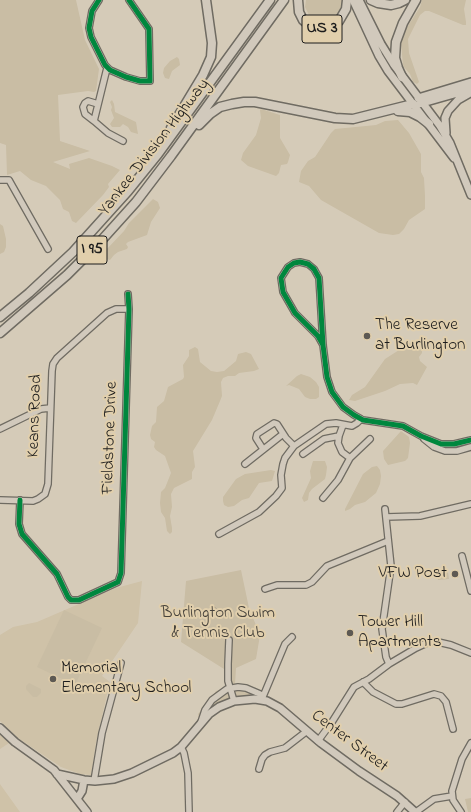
<!DOCTYPE html>
<html>
<head>
<meta charset="utf-8">
<style>
	body { margin:0 }
	canvas { display:block; background:#d5cbb8 }
</style>
</head>
<body>
<canvas width="471" height="812"></canvas>
<script>
const g = document.querySelector('canvas').getContext('2d');
g.lineJoin = 'round';
function paint(path, color) { g.fillStyle = color; g.fill(path, 'evenodd'); }
const toPath = rows => new Path2D(rows.map(r => 'M' + r).join(''));
function trace(path, color, width, dash) { g.strokeStyle = color; g.lineWidth = width; g.lineCap = dash ? 'butt' : 'round'; g.setLineDash(dash || []); g.stroke(path); }
function drawText(font, color, halo, rows, align = 'center') {
  g.font = font + ' "Indie Flower",sans-serif'; g.lineWidth = 4; g.setLineDash([]); g.textBaseline = 'middle'; g.strokeStyle = halo; g.fillStyle = color; for (const [text, x, y, turn = 0] of rows) {
    g.save(); g.translate(x, y); g.rotate((+turn || 0) * Math.PI / 180); g.textAlign = isNaN(turn) ? turn : align; if (halo) g.strokeText(text, 0, 0); g.fillText(text, 0, 0); g.restore();
  }
}
paint(toPath([
	[142,581,138,623,102,676,110,682,96,742,91,775,80,774,61,767,18,738,0,721,0,635,13,627,37,622,116,588],
	[0,734,9,743,0,749],
	[0,784,20,812,0,812]
]), '#cfc2a8');
paint(toPath([
	[0,0,76,0,85,40,99,69,96,91,94,92,88,91,58,95,60,141,90,151,53,162,70,169,69,164,89,158,112,166,120,170,108,184,109,187,103,195,76,223,72,221,69,212,63,209,60,200,46,186,31,180,20,171,7,175,6,145,0,143],
	[306,0,343,0,338,16,334,20,327,23,319,21,309,15,305,7],
	[422,0,466,0,464,9,466,22,466,25,463,25,429,11,425,11,420,15,408,39,409,53,419,82,417,84,413,82,410,74,403,66,401,42,406,29,420,7],
	[177,57,179,59,180,65,172,71,169,79,165,78,163,73,164,68,170,61],
	[112,100,114,104,115,112,136,122,138,134,131,132,128,127,123,124,120,127,112,127,110,124,114,118,111,110,112,107,110,102],
	[261,109,280,115,280,138,290,155,288,162,287,164,281,165,279,173,276,176,248,166,241,160,243,153,256,135,261,118,260,110],
	[398,120,409,133,421,154,421,172,424,178,425,196,425,209,409,220,404,229,399,234,393,235,379,233,321,200,309,186,299,182,301,171,308,161,315,157,331,133,335,129,376,125,385,121],
	[153,199,158,202,160,208,151,222,147,235,128,242,126,244,128,247,127,249,118,252,114,255,110,260,106,259,104,256,105,251,124,231,129,223],
	[0,224,3,226,6,239,6,247,4,252,0,254],
	[410,343,422,349,422,353,419,357,420,361,427,367,417,385,413,383,400,384,385,391,355,401,349,400,352,395,365,387,385,359],
	[195,347,198,349,200,362,211,371,217,372,224,371,236,361,238,354,246,352,251,354,259,369,254,371,239,373,235,376,228,376,223,378,221,382,222,396,220,401,212,420,193,451,195,467,192,472,192,479,174,488,171,494,172,507,170,516,172,528,172,532,170,534,167,531,165,518,161,512,160,503,161,492,165,488,171,473,165,456,156,450,154,447,155,442,151,439,150,435,152,426,156,422,157,407,164,401,168,387,183,379,184,377,183,365,189,356,189,350],
	[301,374,310,377,316,382,319,387,319,397,316,399,310,399,305,397,299,389,289,385,286,386,297,376],
	[401,431,409,437,410,443,408,458,405,461,388,465,384,459,383,451],
	[313,461,325,461,327,467,326,475,325,479,312,489,309,493,308,500,304,502,302,498,311,478,310,471],
	[377,466,380,470,381,476,380,484,376,493,365,502,355,505,350,509,345,511,345,509,363,474,372,467],
	[271,470,275,471,272,481,259,483,249,498,242,500,234,506,228,507,224,505,223,501,223,497,236,479,245,474],
	[241,570,249,608,260,635,256,659,236,668,235,685,258,690,258,697,243,697,199,720,198,714,216,691,228,687,224,669,181,642,186,581],
	[448,572,449,579,438,580,438,573],
	[64,610,102,628,75,685,37,667],
	[29,683,41,689,41,693,37,697,33,697,26,689,26,686],
	[471,798,471,812,468,812,465,799]
]), '#c9bda4');
paint(toPath([
	[214,606,219,611,210,620,205,615]
]), '#a89e89');
const minor = toPath([
	[99,0,92,11,89,28,91,37,105,65,110,70,126,77,140,81,150,81,149,29,129,0],
	[107,68,94,121,108,133,123,141],
	[94,121,85,114,83,107,85,103,88,101,98,104],
	[0,180,9,180,48,249],
	[323,345,318,336,295,313,283,292,281,278,288,267,294,263,300,262,308,264,314,269,319,278,323,345,327,377,332,392,343,407,354,415,363,420,403,426,421,436,441,444,454,444,471,440],
	[343,425,339,436,338,443,342,452,350,458],
	[0,429,41,409,50,408],
	[424,439,434,447,445,451,457,451,471,447],
	[263,449,256,438,257,434,274,423,277,424,286,438,294,446],
	[303,454,324,439,339,436],
	[245,464,283,434],
	[323,498,338,480,350,458,370,439],
	[0,500,33,501,38,499,45,494,48,484,52,371,53,364,57,358,107,313,116,309,129,309],
	[20,500,19,524,22,534,57,574,68,597,71,600,79,600,118,582,121,573,129,309,128,294],
	[385,509,391,566,382,629,386,657,389,664],
	[386,517,420,516,471,504],
	[219,534,259,512,276,496,282,488,281,475,283,464,285,458,294,446,326,424,336,423,352,426,357,423,361,419],
	[462,556,471,591],
	[265,589,277,585,306,585,312,582,327,566,388,541],
	[229,640,228,664,228,681,234,701],
	[363,682,373,692,396,704,402,704,434,694,441,696,446,702,453,729],
	[262,699,285,644,292,637],
	[201,722,205,710,212,700,227,689,238,687,246,688,260,694,262,700],
	[318,741,332,722,354,687,369,679,389,664,416,648,429,642,438,642,451,645,471,653],
	[181,747,184,753,188,773,189,812],
	[259,769,262,759,265,755,270,752,285,748,307,731],
	[94,781,102,733,121,663],
	[397,812,405,802],
	[416,812,434,799,452,796],
	[461,812,453,800,452,791,462,759,471,743]
]);
const major = toPath([
	[353,0,379,56,388,71,454,158],
	[359,0,381,44,394,65,440,126,450,143,471,195],
	[418,98,471,82],
	[419,104,471,89],
	[446,133,445,118,448,111,458,100,470,93],
	[0,728,15,742,54,770,87,812],
	[57,774,84,780,95,781,114,779,132,773,173,753,181,747,209,714,219,707,234,701,255,699,267,701,280,708,321,743,359,771,397,796,415,812],
	[77,799,82,791,84,780]
]);
const highway = toPath([
	[298,0,299,12,303,20,311,27,322,29,332,26,339,21,346,9,347,0],
	[371,0,378,3,391,5,399,3,405,0],
	[402,77,398,68,395,58,396,42,403,23,416,0],
	[398,111,410,112,420,117,429,124],
	[199,125,210,114,220,107,232,104,244,102,255,102,335,118,353,119,413,104],
	[171,128,203,75,211,57,212,43,206,0],
	[0,317,29,293,73,252,128,191,158,154,270,0],
	[0,333,67,275,100,242,136,202,171,156,284,0]
]);
trace(minor, '#6f6b62', 8);
trace(major, '#6f6b62', 10);
trace(highway, '#6f6b62', 11);
trace(minor, '#d1c9bc', 5.5);
trace(major, '#d1c9bc', 7);
trace(highway, '#d1c9bc', 8);
trace(toPath([
	[99,0,92,11,89,28,91,37,105,65,110,70,126,77,140,81,150,81,149,29,129,0],
	[323,345,318,336,295,313,283,292,281,278,288,267,294,263,300,262,308,264,314,269,319,278,323,345,327,377,332,392,343,407,354,415,363,420,403,426,421,436,441,444,454,444,471,440],
	[20,500,19,524,22,534,57,574,68,597,71,600,79,600,118,582,121,573,129,309,128,294]
]), '#00873e', 5);
for (const [x, y, r, color] of [
	[367,336,4,"#5d5953"],
	[455,574,4,"#5d5953"],
	[350,633,4,"#5d5953"],
	[53,679,4,"#5d5953"]
]) { const dot = new Path2D(); dot.arc(x, y, r, 0, 2 * Math.PI); g.fillStyle = color; g.fill(dot); trace(dot, '#e1cfac', 1.5); }
for (const [x, y, w] of [
	[322,29,40],
	[92,250,30]
]) { const box = new Path2D(); box.roundRect(x - w / 2, y - 14, w, 28, 3); g.fillStyle = '#e1cfac'; g.fill(box); trace(box, '#1c1c1c', 1); }
drawText('bold 16px', '#1c1c1c', null, [
	["US 3",322,29],
	["I 95",92,250]
]);
drawText('17px', '#1c1c1c', '#e1cfac', [
	["Yankee Division Highway",155,148,-52],
	["Keans Road",36,416,-88],
	["Fieldstone Drive",111,438,-88],
	["Center Street",349,742,37]
]);
drawText('17px', '#1c1c1c', '#e1cfac', [
	["The Reserve",375,326],
	["at Burlington",375,346],
	["VFW Post",447,574,"right"],
	["Tower Hill",358,623],
	["Apartments",358,643],
	["Memorial",61,669],
	["Elementary School",61,689]
], 'left');
drawText('17px', '#45413a', '#e1cfac', [
	["Burlington Swim",218,614],
	["& Tennis Club",218,634]
]);
</script>
</body>
</html>
